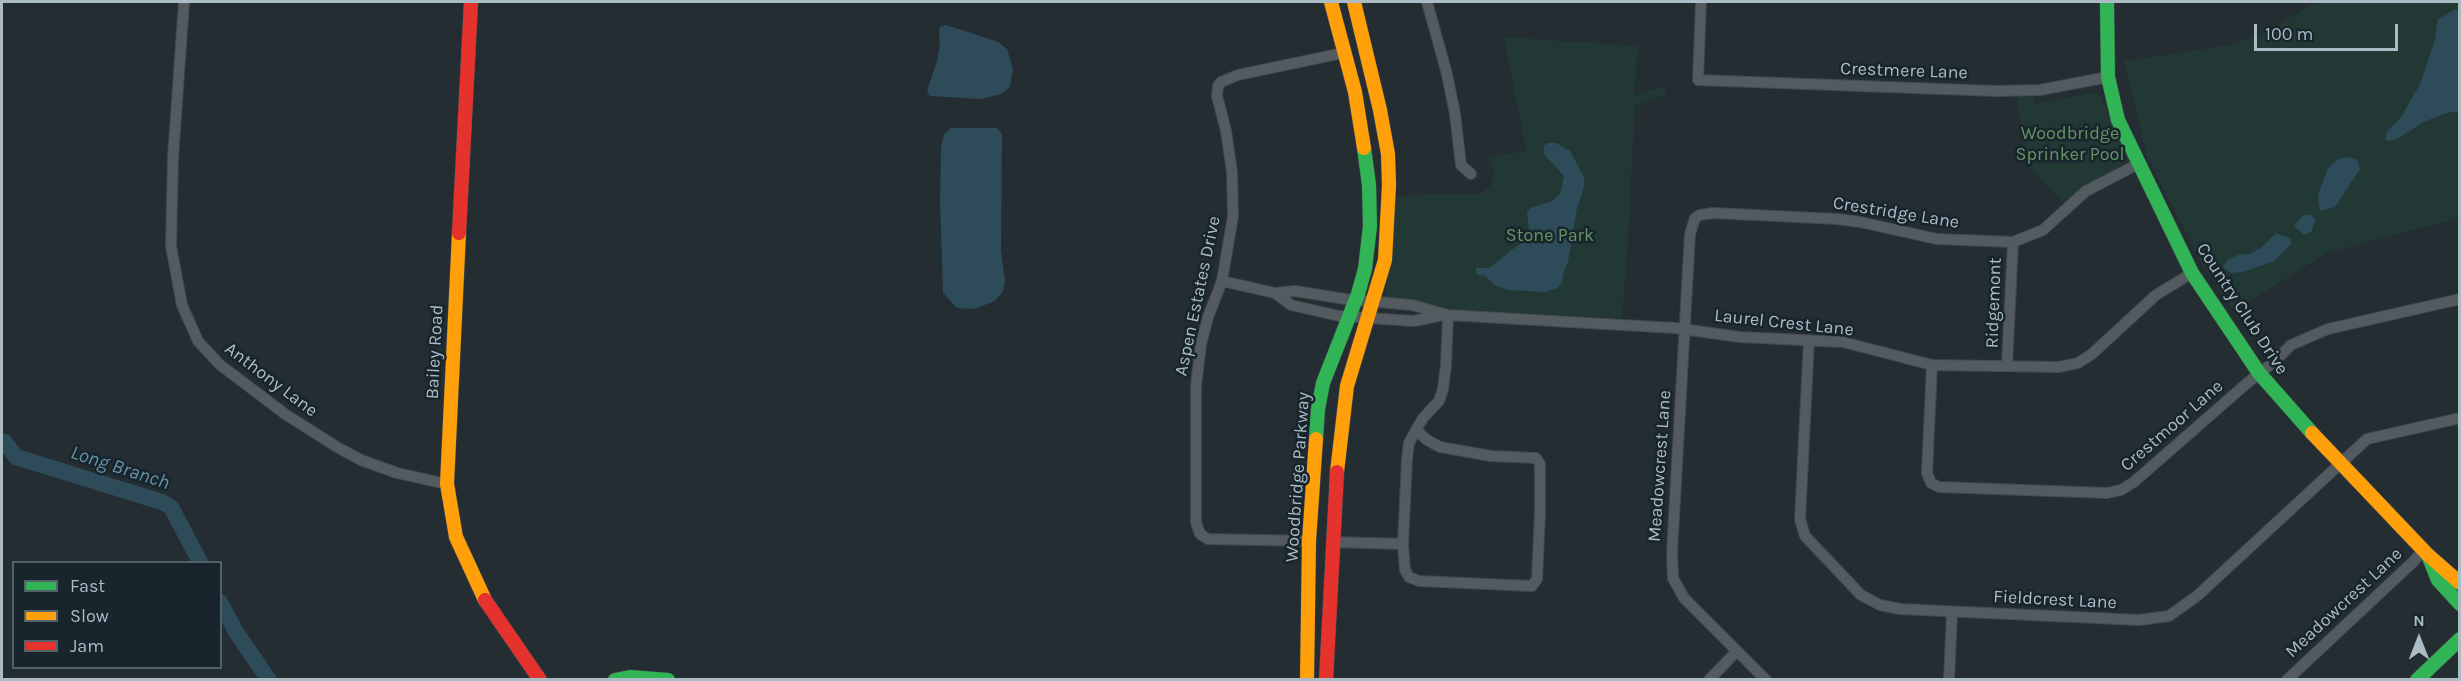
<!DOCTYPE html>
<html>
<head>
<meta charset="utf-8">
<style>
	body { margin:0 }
	#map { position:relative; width:2461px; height:681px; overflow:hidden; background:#242d31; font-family:Karla,sans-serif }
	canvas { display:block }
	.frame { position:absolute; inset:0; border:3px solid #acbcc5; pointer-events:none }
	.legend { position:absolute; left:12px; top:561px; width:210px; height:108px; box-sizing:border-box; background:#18252c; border:2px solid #536169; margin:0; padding:8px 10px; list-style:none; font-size:18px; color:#acbcc5 }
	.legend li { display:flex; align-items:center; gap:12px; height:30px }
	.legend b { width:30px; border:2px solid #536169 }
	.north { position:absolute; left:2389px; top:609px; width:60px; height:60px; -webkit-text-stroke:4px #18252c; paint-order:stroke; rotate:0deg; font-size:16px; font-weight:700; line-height:24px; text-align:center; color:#acbcc5 }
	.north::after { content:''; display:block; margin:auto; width:21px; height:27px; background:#acbcc5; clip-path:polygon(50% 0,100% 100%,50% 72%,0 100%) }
	.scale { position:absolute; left:2254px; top:24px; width:144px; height:27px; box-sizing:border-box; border:3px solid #acbcc5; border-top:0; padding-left:8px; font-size:18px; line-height:21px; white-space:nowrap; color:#acbcc5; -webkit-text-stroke:4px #18252c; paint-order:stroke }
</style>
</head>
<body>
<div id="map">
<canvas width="2461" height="681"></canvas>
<div class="frame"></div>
<ul class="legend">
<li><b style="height:8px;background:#30b455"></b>Fast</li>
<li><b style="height:8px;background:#ff9f0a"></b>Slow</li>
<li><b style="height:8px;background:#e5322d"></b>Jam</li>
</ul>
<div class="north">N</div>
<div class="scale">100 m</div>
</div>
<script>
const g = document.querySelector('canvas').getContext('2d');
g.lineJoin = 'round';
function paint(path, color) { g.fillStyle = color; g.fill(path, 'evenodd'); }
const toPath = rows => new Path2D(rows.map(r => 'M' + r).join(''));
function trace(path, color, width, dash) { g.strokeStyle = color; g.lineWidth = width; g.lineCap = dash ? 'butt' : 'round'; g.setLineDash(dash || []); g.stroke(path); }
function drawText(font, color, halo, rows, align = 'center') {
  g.font = font + ' Karla,sans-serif'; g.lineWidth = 5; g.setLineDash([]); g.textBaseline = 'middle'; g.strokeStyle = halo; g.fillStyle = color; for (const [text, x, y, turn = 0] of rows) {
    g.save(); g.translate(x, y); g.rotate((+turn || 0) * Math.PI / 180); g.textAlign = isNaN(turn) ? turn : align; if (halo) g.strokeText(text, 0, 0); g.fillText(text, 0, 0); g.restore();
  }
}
paint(toPath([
	[2317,2,2459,2,2459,218,2327,253,2234,311,2202,264,2147,157,2124,61,2230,45,2264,32],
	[1504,37,1638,46,1634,96,1665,86,1665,95,1635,106,1627,259,1622,318,1442,309,1389,299,1385,293,1395,196,1462,193,1475,195,1482,193,1491,185,1494,174,1492,165,1487,157,1526,151],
	[2099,92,2129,160,2077,195,2061,201,2025,162,2017,97,2032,96,2034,104]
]), '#213834');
paint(toPath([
	[2459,9,2459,111,2446,113,2424,122,2397,139,2388,141,2385,139,2387,132,2401,117,2420,84,2435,40,2438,19,2454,10],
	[946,25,998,42,1007,49,1013,69,1010,87,1001,94,981,99,930,96,927,91,937,61,940,44,939,31,940,27],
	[951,128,997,128,1002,134,1001,250,1005,282,1003,291,995,301,974,309,957,308,943,293,940,201,941,148,944,134],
	[1547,143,1556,143,1570,151,1584,177,1584,187,1577,208,1568,262,1564,271,1562,282,1558,288,1545,292,1508,290,1495,285,1484,275,1477,275,1476,268,1489,268,1522,242,1529,228,1527,212,1530,208,1552,201,1560,194,1564,176,1544,154,1544,146],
	[2348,157,2357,160,2360,169,2335,207,2320,211,2318,195,2328,168,2338,159],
	[2303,215,2311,215,2316,220,2311,232,2304,235,2294,226],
	[2276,233,2291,239,2291,244,2274,261,2243,272,2231,273,2223,267,2228,260,2238,255,2249,254,2261,248]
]), '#2e4b59');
trace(toPath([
	[2,441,5,442,16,457,162,502,171,507,200,562],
	[220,602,236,632,269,680]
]), '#2e4b59', 16);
const street = toPath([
	[184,2,173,158,171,246,182,305,198,341,219,364,285,414,337,447,361,460,397,473,447,484],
	[1427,2,1447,74,1455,114,1461,165,1471,174],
	[1701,2,1698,80,1996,91,2040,90,2108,77],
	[1222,281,1275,293,1295,291,1345,299,1412,305,1448,315,1675,328,1740,337,1843,342,1932,365,2059,367,2078,363,2092,354,2156,295,2192,273],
	[1275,293,1291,305,1339,316,1414,321,1443,315],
	[1809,340,1800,519,1805,536,1861,595,1880,605,1900,609,2139,620,2169,616,2197,596,2367,439,2460,418],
	[1932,365,1927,473,1931,483,1939,487,2107,493,2121,490,2134,482,2246,384,2274,362,2291,345,2328,329,2460,299],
	[2007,366,2013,242],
	[1416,430,1427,440,1440,447,1491,456,1536,458,1540,464,1540,513,1537,579,1532,586,1419,581,1409,577,1405,570,1403,544,1407,459,1409,443,1416,430,1423,418,1439,401,1443,389,1446,365,1448,315],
	[1309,541,1208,539,1200,534,1196,522,1196,386,1201,344,1208,317,1222,281,1233,216,1232,172,1226,131,1217,96,1218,86,1221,82,1238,75,1343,53],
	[1333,542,1403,544],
	[1709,680,1736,652],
	[1766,680,1684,598,1673,578,1672,552,1690,234,1695,218,1700,215,1713,213,1837,219,1860,222,1937,239,2013,242,2043,230,2086,191,2140,163],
	[1949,680,1952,612],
	[2287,680,2413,562,2423,550]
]);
const fast = toPath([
	[2107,2,2108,77,2118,120,2192,273,2259,373,2312,433],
	[1316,439,1318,409,1323,383,1358,294,1365,269,1370,226,1369,185,1364,148],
	[2428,555,2438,580,2460,604],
	[615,680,630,677,668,680],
	[2417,680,2460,639]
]);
const slow = toPath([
	[1331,2,1355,92,1364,148],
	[459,233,447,484,456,537,485,600],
	[2312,433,2428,555,2460,583],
	[1337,472,1347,386,1385,260,1389,185,1388,154,1380,110,1354,2],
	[1307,680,1309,541,1316,439]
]);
const jam = toPath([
	[459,233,471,2],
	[485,600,540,680],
	[1326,680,1337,472]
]);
trace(street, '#42494c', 12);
trace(fast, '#42494c', 15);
trace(slow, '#42494c', 15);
trace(jam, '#42494c', 15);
trace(street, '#545b60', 10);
trace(fast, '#30b455', 14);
trace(slow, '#ff9f0a', 14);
trace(jam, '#e5322d', 14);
drawText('18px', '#acbcc5', '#18252c', [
	["Crestmere Lane",1904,71,2],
	["Crestridge Lane",1896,213,9],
	["Aspen Estates Drive",1198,296,-78],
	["Ridgemont",1994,303,-88],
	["Country Club Drive",2242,309,57],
	["Laurel Crest Lane",1784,323,6],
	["Bailey Road",435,352,-87],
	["Anthony Lane",271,380,37],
	["Crestmoor Lane",2172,426,-41],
	["Meadowcrest Lane",1660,466,-86],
	["Woodbridge Parkway",1298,477,-86],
	["Fieldcrest Lane",2055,600,3],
	["Meadowcrest Lane",2344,603,-43]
]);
drawText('18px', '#659563', '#18252c', [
	["Woodbridge",2070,134],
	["Sprinker Pool",2070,155],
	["Stone Park",1550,236]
]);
drawText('italic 20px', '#6391a6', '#18252c', [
	["Long Branch",120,468,18]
]);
</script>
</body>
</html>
